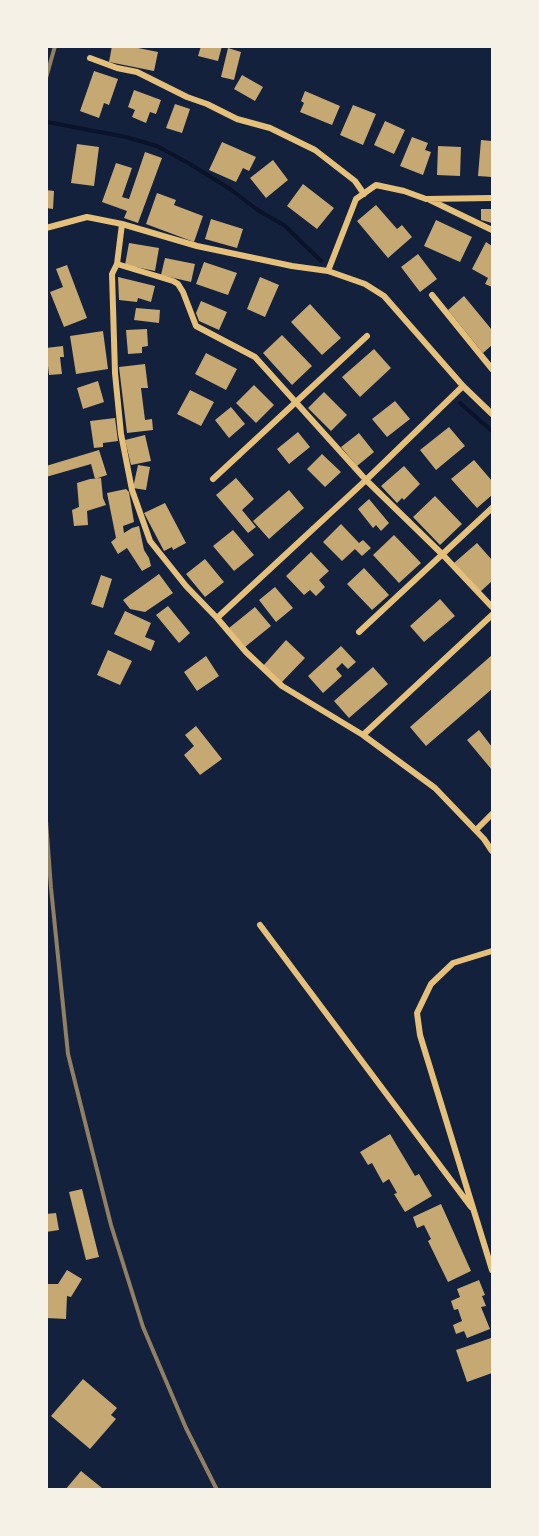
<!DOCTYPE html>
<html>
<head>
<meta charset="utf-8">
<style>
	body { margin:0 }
	#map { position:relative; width:539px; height:1536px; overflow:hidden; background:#14213d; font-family:Lato,sans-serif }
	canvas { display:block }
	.frame { position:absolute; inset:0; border:48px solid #f6f1e7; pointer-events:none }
</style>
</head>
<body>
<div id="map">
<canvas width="539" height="1536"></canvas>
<div class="frame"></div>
</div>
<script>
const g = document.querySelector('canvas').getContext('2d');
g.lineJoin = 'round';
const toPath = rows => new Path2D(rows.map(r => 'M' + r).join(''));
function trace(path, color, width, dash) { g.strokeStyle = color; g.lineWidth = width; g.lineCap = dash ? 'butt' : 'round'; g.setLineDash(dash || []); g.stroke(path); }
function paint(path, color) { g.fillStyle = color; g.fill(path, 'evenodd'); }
trace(toPath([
	[47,122,126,137,157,146,190,164,230,189,259,211,284,225,321,261],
	[460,403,492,431]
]), '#0b132b', 4);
paint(toPath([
	[112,46,128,46,158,52,154,71,109,62],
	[201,46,222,46,218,61,198,56],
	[228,48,241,52,234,80,221,77],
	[94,71,118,79,109,105,104,103,99,118,80,111],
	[242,75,263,87,255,101,234,89],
	[134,90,161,100,156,114,150,112,146,123,132,117,135,110,128,107],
	[305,91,340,106,332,125,300,112,304,103,301,101],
	[175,104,190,109,182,133,166,128],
	[353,105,376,114,363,145,340,135],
	[385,121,405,130,394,154,374,145],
	[412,137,428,143,425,150,431,152,423,175,400,166],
	[481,140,492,141,492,177,478,176],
	[222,142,256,157,249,171,243,168,236,182,209,170],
	[77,144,99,147,94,186,71,183],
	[438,146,461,147,460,176,437,175],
	[145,152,162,158,138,223,124,218,127,211,102,202,116,163,132,168,122,197,129,199],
	[273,160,288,180,266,198,250,178],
	[303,184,334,208,317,229,287,206],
	[46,190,54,191,53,209,46,208],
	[157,193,176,200,174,205,203,216,194,242,146,224],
	[376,205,397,229,402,225,412,237,388,258,357,221],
	[481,209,492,209,492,223,481,220],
	[211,219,243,229,237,248,205,239],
	[436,220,472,237,460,262,424,246],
	[486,242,492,246,492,287,485,284,488,278,472,269],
	[129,243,159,248,155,271,125,265],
	[418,254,437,279,420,292,401,267],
	[165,258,195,264,191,282,161,275],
	[204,262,237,273,228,295,196,284],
	[67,265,87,318,64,327,50,292,63,287,56,269],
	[118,277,155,286,151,302,138,298,137,302,119,300],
	[260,277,279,285,265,317,247,309],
	[464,296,492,330,492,345,483,353,448,310],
	[201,301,227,312,219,330,199,321,196,313],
	[310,304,341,338,322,355,291,322],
	[136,308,160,310,159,323,134,320],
	[147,329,148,346,142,347,142,353,128,354,126,330],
	[103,331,108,369,76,374,70,336],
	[282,335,312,366,292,385,263,353],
	[63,346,64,357,60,357,62,374,49,375,48,366,46,366,46,348],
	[374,349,391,368,360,397,342,377],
	[206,353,237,369,226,390,195,374],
	[145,364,148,388,141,388,145,420,152,419,153,430,127,433,119,367],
	[98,381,104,402,83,409,77,388],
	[254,385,274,405,256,423,236,403],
	[190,390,214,402,201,426,177,414],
	[324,392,347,415,331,431,308,408],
	[395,401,410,419,387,437,372,419],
	[231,407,245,424,229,438,215,420],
	[115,418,118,441,103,443,103,447,94,448,90,421],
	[449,427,465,446,436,470,420,450],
	[298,432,310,447,289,464,277,449],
	[359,433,374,452,357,466,341,447],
	[145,435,151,461,131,465,125,440],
	[99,450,107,475,95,479,91,464,46,477,46,466],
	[322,454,341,472,325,487,307,469],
	[474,460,492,481,492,495,477,508,451,479],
	[138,465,150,467,146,490,133,488],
	[404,466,420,484,404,500,402,498,397,503,381,486],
	[101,478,103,498,106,505,87,511,88,525,74,526,72,510,79,507,77,483,90,479],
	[236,478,254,499,242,510,256,527,248,533,216,495],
	[126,489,129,492,134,522,123,526,124,533,132,528,139,526,144,550,149,558,151,566,142,571,127,548,118,554,111,542,116,538,107,493],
	[289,490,304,508,269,539,253,521],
	[435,496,462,524,440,545,413,517],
	[369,499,389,523,381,531,376,525,373,528,358,509],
	[165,503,186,543,173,550,172,547,164,551,144,513],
	[341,524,359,543,363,540,371,548,362,556,355,549,342,561,323,542],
	[233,530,254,555,234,571,213,546],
	[394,535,421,563,399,583,373,555],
	[477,543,492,560,492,581,480,592,454,563],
	[311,552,329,571,319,580,325,587,316,596,310,590,304,595,286,576],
	[205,559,224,582,205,597,186,574],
	[364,568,389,595,372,610,347,584],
	[159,574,173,593,145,612,130,609,123,600],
	[101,575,112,579,103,608,91,604],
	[275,587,293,608,276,622,259,600],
	[440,599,455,616,424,642,410,626],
	[168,606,190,633,179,643,156,615],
	[255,607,271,626,245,647,229,628],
	[125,611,151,623,145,637,155,641,151,651,114,634],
	[286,640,305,658,281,683,263,666],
	[341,646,356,662,348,669,342,663,336,669,342,676,323,693,308,676],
	[108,650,132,661,120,685,97,675],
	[492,655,492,689,426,746,410,727],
	[206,656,219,676,197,691,184,672],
	[373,667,388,684,349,718,334,701],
	[196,726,222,759,200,775,184,755,194,746,185,735],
	[479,730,492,747,492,770,467,740],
	[390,1134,415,1176,419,1174,432,1196,405,1212,394,1194,397,1193,389,1179,383,1183,372,1163,368,1165,360,1152],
	[82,1189,99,1257,86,1260,69,1192],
	[441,1204,471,1271,448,1282,428,1241,431,1239,424,1225,417,1228,413,1217],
	[56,1213,59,1230,46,1232,46,1214],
	[67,1270,82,1279,71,1297,67,1296,66,1319,46,1318,48,1284,58,1284],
	[479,1280,485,1295,482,1296,486,1306,481,1307,490,1329,467,1338,464,1331,456,1334,453,1325,462,1321,458,1309,454,1310,451,1301,460,1297,457,1289],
	[491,1338,492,1343,492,1373,467,1382,456,1350],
	[83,1379,117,1408,111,1415,116,1419,90,1449,51,1416],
	[81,1471,102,1488,101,1490,65,1490]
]), '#c6a872');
trace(toPath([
	[90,58,117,68,137,72,187,97,207,104,237,119,270,128,315,150,355,181,364,194],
	[430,200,492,230],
	[122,224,117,264,112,274,115,373,121,434,132,490,150,541,186,586,217,618,246,652,282,686,363,735,435,788,484,839,492,851],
	[46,228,87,217,122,224,197,246,292,266,328,271,365,284,384,296,463,386,492,414],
	[117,264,173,281,178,284,183,292,196,326,255,357,366,480,443,555,492,607],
	[328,271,356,199,376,185,404,191,426,199,492,198],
	[432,295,492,369],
	[213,479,367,336],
	[217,618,366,480,463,386],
	[359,632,492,508],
	[363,735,492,615],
	[476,830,492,814],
	[260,925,471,1207],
	[492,951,453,963,431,984,417,1013,420,1035,492,1270]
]), '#e5c07b', 6);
trace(toPath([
	[46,78,55,46],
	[46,821,51,888,68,1054,88,1134,111,1225,143,1327,186,1428,217,1490]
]), '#918062', 4);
</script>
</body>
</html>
